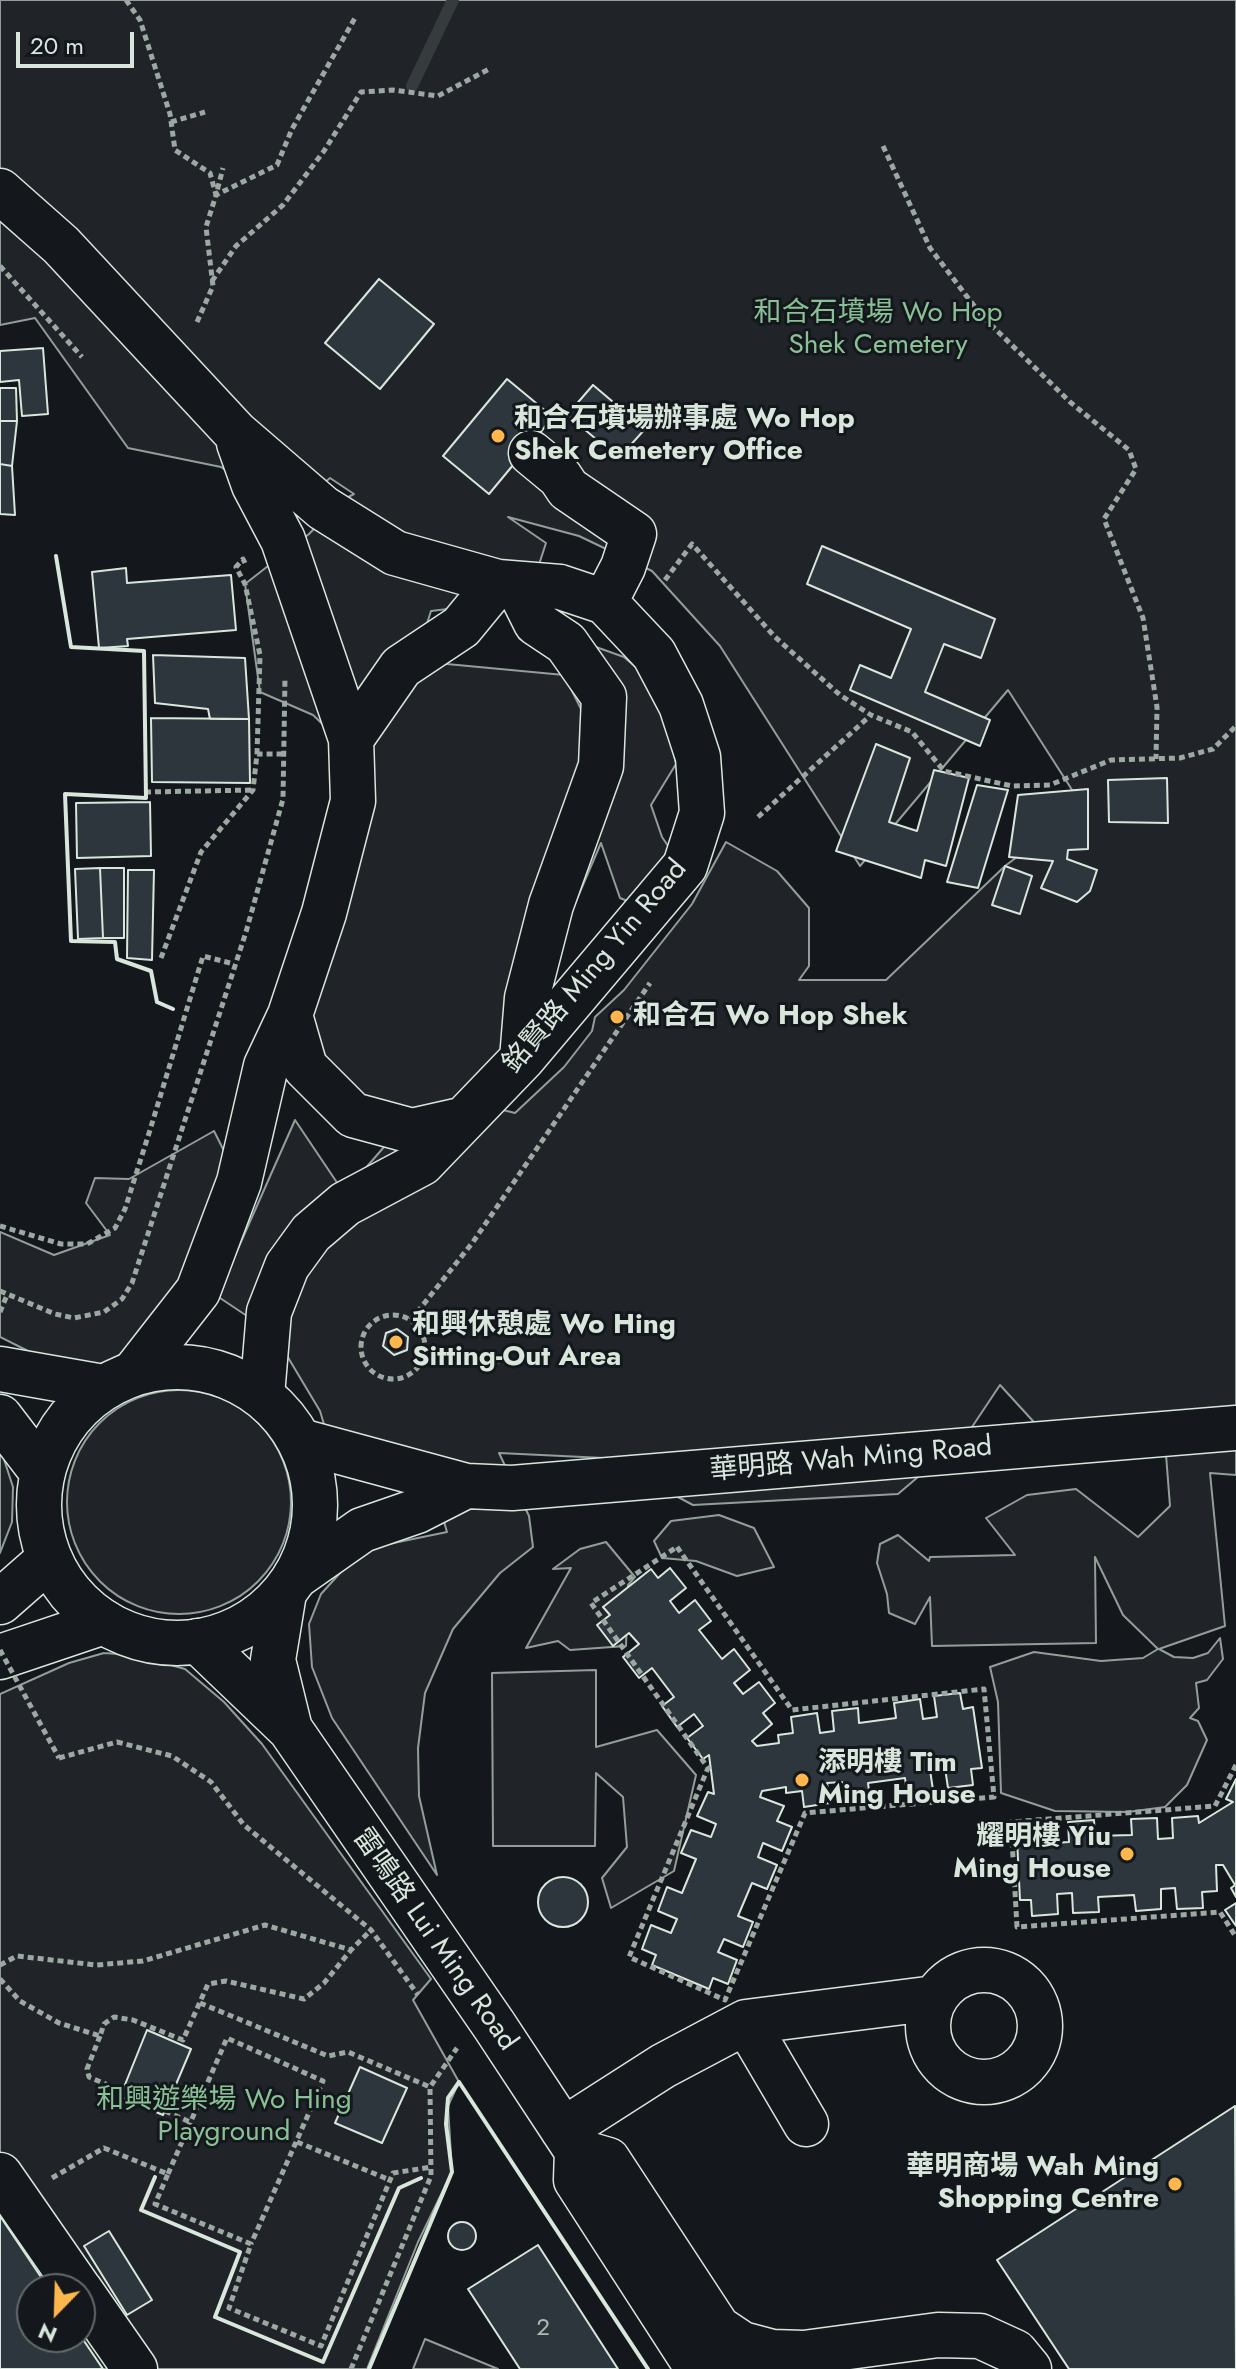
<!DOCTYPE html>
<html>
<head>
<meta charset="utf-8">
<style>
	body { margin:0 }
	#map { position:relative; width:1236px; height:2369px; overflow:hidden; background:#14181c; font-family:Jost,sans-serif }
	canvas { display:block }
	.north { position:absolute; left:16px; top:2273px; width:80px; height:80px; box-sizing:border-box; background:#14181c; border:2px solid #626a69; border-radius:50%; rotate:203deg; font-size:22px; font-weight:700; line-height:32px; text-align:center; color:#d8e6dc }
	.north::after { content:''; display:block; margin:auto; width:28px; height:36px; background:#ffb74d; clip-path:polygon(50% 0,100% 100%,50% 72%,0 100%) }
	.scale { position:absolute; left:16px; top:32px; width:118px; height:36px; box-sizing:border-box; border:4px solid #d8e6dc; border-top:0; padding-left:10px; font-size:24px; line-height:28px; white-space:nowrap; color:#d8e6dc; -webkit-text-stroke:6px #14181c; paint-order:stroke }
</style>
</head>
<body>
<div id="map">
<canvas width="1236" height="2369"></canvas>
<div class="north">N</div>
<div class="scale">20 m</div>
</div>
<script>
const g = document.querySelector('canvas').getContext('2d');
g.lineJoin = 'round';
function paint(path, color) { g.fillStyle = color; g.fill(path, 'evenodd'); }
const toPath = rows => new Path2D(rows.map(r => 'M' + r).join(''));
function trace(path, color, width, dash) { g.strokeStyle = color; g.lineWidth = width; g.lineCap = dash ? 'butt' : 'round'; g.setLineDash(dash || []); g.stroke(path); }
function drawText(font, color, halo, rows, align = 'center') {
  g.font = font + ' Jost,"Noto Sans TC",sans-serif'; g.lineWidth = 6; g.setLineDash([]); g.textBaseline = 'middle'; g.strokeStyle = halo; g.fillStyle = color; for (const [text, x, y, turn = 0] of rows) {
    g.save(); g.translate(x, y); g.rotate((+turn || 0) * Math.PI / 180); g.textAlign = isNaN(turn) ? turn : align; if (halo) g.strokeText(text, 0, 0); g.fillText(text, 0, 0); g.restore();
  }
}
const green = toPath([
	[0,0,1236,0,1236,1475,1210,1473,1225,1626,1159,1649,1174,1657,1193,1658,1208,1653,1220,1638,1223,1659,1207,1680,1196,1683,1199,1708,1190,1718,1198,1721,1207,1740,1187,1785,1165,1807,1128,1812,1055,1811,1001,1793,998,1702,990,1667,1034,1652,1101,1661,1143,1658,1158,1649,1123,1615,1095,1557,1096,1643,932,1646,930,1597,915,1624,889,1613,887,1594,877,1563,880,1544,898,1535,929,1561,930,1557,1015,1555,986,1518,1027,1495,1076,1489,1138,1537,1170,1506,1164,1429,1054,1444,1000,1385,966,1436,898,1494,693,1505,604,1458,499,1453,529,1516,533,1547,500,1573,453,1629,425,1693,418,1748,419,1796,437,1875,332,1718,312,1667,309,1624,321,1594,350,1562,379,1546,447,1532,434,1487,329,1441,320,1411,274,1334,217,1296,295,1120,344,1193,397,1132,322,1088,308,1012,372,771,313,715,260,692,245,584,309,534,341,501,354,494,330,478,289,514,221,467,128,448,35,318,0,325,0,0],
	[508,517,579,536,652,571,720,646,860,866,1008,690,1083,807,1005,866,886,980,799,980,809,966,809,908,777,871,726,842,692,904,624,990,595,1017,592,1031,564,1067,515,1113,503,1110,482,1077,533,1001,601,843,620,898,666,917,687,874,662,837,651,805,676,764,660,688,624,657,582,642,611,769,564,675,415,661,431,611,490,604,531,589,546,543,508,517],
	[214,1131,228,1159,255,1175,119,1379,30,1352,0,1337,0,1232,54,1255,110,1235,86,1203,95,1178,129,1179,214,1131],
	'67 1502a112 112 0 1 1 224 0a112 112 0 1 1-224 0Z',
	[0,1447,13,1487,12,1522,0,1553,0,1447],
	[719,1515,754,1528,774,1567,737,1576,696,1561,662,1558,654,1541,671,1521,719,1515],
	[606,1542,635,1577,628,1585,626,1646,570,1650,558,1641,526,1648,571,1568,553,1569,580,1549,606,1542],
	[104,1653,135,1655,185,1669,224,1702,262,1744,431,1979,413,2000,459,2082,448,2106,452,2172,418,2242,367,2369,0,2369,0,1694,69,1663,104,1653],
	[32,2289,80,2289,80,2337,32,2337,32,2289],
	[596,1670,596,1747,657,1730,696,1775,674,1871,611,1908,602,1878,627,1847,623,1797,596,1773,595,1846,493,1846,492,1673,596,1670],
	[425,2339,498,2369,413,2369,425,2339]
]);
paint(green, '#202428');
trace(green, '#939e99', 2);
trace(toPath([
	[412,86,453,0]
]), '#363b3e', 12);
const building = toPath([
	[379,279,434,324,380,389,325,343,379,279],
	[43,348,48,414,22,416,19,380,0,382,0,351,43,348],
	[507,379,553,417,489,494,443,456,507,379],
	[593,385,645,429,619,458,567,415,593,385],
	[0,388,16,388,17,421,0,421,0,388],
	[0,421,17,421,12,466,0,464,0,421],
	[0,464,12,466,15,515,0,514,0,464],
	[822,546,995,619,981,658,944,644,925,692,990,720,980,746,850,690,860,665,891,678,911,629,807,584,822,546],
	[126,568,127,583,231,575,236,630,127,639,128,646,99,648,92,572,126,568],
	[153,655,245,658,249,719,210,719,208,709,155,703,153,655],
	[151,718,249,719,250,783,152,782,151,718],
	[876,744,910,758,889,822,917,831,934,770,969,778,946,866,925,860,921,878,836,851,876,744],
	[1167,778,1168,823,1109,822,1108,780,1167,778],
	[977,785,1008,790,978,888,947,882,977,785],
	[1088,789,1088,849,1068,850,1067,859,1097,870,1090,891,1077,902,1041,888,1053,861,1009,857,1018,795,1088,789],
	[150,802,151,856,77,858,76,803,150,802],
	[1005,866,1032,876,1020,914,992,905,1005,866],
	[100,868,103,938,78,939,75,869,100,868],
	[100,868,124,868,124,938,103,938,100,868],
	[128,870,154,870,152,960,127,958,128,870],
	[397,1329,408,1337,407,1350,394,1355,383,1346,386,1333,397,1329],
	[670,1568,686,1588,670,1601,679,1613,695,1600,711,1621,699,1630,722,1659,734,1649,750,1670,734,1683,743,1694,759,1682,775,1703,763,1713,772,1724,752,1741,757,1746,779,1743,778,1735,793,1733,791,1717,817,1713,820,1733,834,1731,832,1711,858,1708,859,1723,896,1718,894,1703,920,1699,923,1719,937,1717,934,1696,960,1693,963,1709,973,1707,982,1768,971,1769,973,1785,948,1788,945,1768,930,1770,933,1790,907,1794,905,1778,868,1783,870,1798,845,1802,842,1782,827,1783,830,1803,804,1807,802,1791,786,1793,786,1787,762,1791,760,1797,784,1806,777,1821,792,1827,782,1851,763,1843,758,1857,777,1865,767,1889,752,1883,738,1916,753,1922,743,1947,724,1939,718,1952,737,1960,728,1984,713,1978,709,1989,652,1965,656,1955,642,1949,651,1925,671,1933,677,1919,658,1911,667,1887,682,1893,696,1859,681,1853,691,1830,711,1837,716,1824,697,1816,708,1792,714,1794,709,1755,703,1759,687,1738,703,1726,694,1714,677,1727,662,1706,674,1697,652,1668,639,1678,623,1657,639,1644,629,1633,613,1646,597,1625,610,1615,603,1607,651,1569,658,1578,670,1568],
	[1236,1779,1236,1897,1231,1888,1235,1885,1223,1865,1216,1865,1217,1891,1202,1892,1203,1908,1177,1909,1175,1888,1161,1889,1161,1909,1136,1911,1134,1895,1098,1897,1099,1912,1073,1913,1072,1893,1057,1894,1058,1914,1032,1916,1031,1900,1020,1900,1017,1839,1028,1839,1027,1823,1053,1822,1054,1843,1069,1842,1068,1822,1094,1820,1095,1836,1132,1835,1131,1819,1157,1818,1158,1839,1173,1838,1172,1818,1198,1816,1199,1823,1233,1802,1226,1799,1236,1779],
	'538 1902a25 25 0 1 1 50 0a25 25 0 1 1-50 0Z',
	[1236,1903,1236,1926,1225,1910,1236,1903],
	[147,2030,191,2049,163,2115,120,2097,147,2030],
	[360,2067,407,2088,382,2143,335,2123,360,2067],
	[1235,2106,1236,2369,1069,2369,997,2260,1235,2106],
	[0,2216,49,2289,32,2289,32,2337,80,2335,103,2369,0,2369,0,2216],
	'448 2236a14 14 0 1 1 28 0a14 14 0 1 1-28 0Z',
	[109,2231,152,2300,127,2315,84,2246,109,2231],
	[538,2245,618,2369,520,2369,468,2289,538,2245]
]);
paint(building, '#2c363c');
trace(building, '#d8e6dc', 2);
const minor = toPath([
	[0,191,61,245,236,433,323,508,395,553,498,582,560,587,605,602,654,654,681,705,698,757,702,813,685,866,522,1059,422,1163,345,1204,311,1233,287,1266,269,1312,262,1395],
	[239,443,254,485,283,540,351,739],
	[531,453,560,477,568,489,634,534,623,567,605,602],
	[517,585,536,623,566,643,604,697,601,766,551,905,527,998,522,1059],
	[290,1015,305,1067,353,1115,412,1131,461,1120],
	[134,1373,198,1291,239,1182,266,1066,290,1015,324,913,353,801,351,739,401,667,461,627,498,582],
	[300,1441,466,1486,512,1488,1236,1428],
	[295,1577,362,1530,417,1511,466,1486],
	[284,1593,273,1660,290,1729],
	[0,1602,49,1559],
	[198,1641,290,1729,494,2025,577,2151,576,2180,698,2369],
	[0,1657,104,1622],
	'928 2026a56 56 0 1 1 112 0a56 56 0 1 1-112 0Z',
	[746,2022,806,2124],
	[563,2130,663,2066,746,2022,935,1998],
	[577,2151,608,2160,735,2354],
	[0,2175,79,2289],
	[80,2290,135,2369],
	[718,2328,742,2344,772,2352,804,2353,938,2335,980,2336,1015,2352,1029,2369]
]);
const major = toPath([
	'39 1505a138 138 0 1 1 276 0a138 138 0 1 1-276 0Z',
	[0,1369,103,1387],
	[0,1417,42,1472]
]);
trace(minor, '#d8e6dc', 47);
trace(major, '#d8e6dc', 47);
trace(toPath([
	[126,0,140,20,170,114,175,150,210,173,216,195,223,168],
	[171,122,205,112],
	[883,146,930,248,981,315,1070,402,1129,450,1136,469,1104,519,1143,618,1157,707,1156,759],
	[0,266,82,357],
	[212,281,236,246,283,205,324,151,361,92,393,90,438,96,491,68],
	[197,322,213,286,206,227,216,195,277,165,292,129,355,18],
	[245,563,243,559,236,567,245,584,260,655,257,754],
	[665,580,692,544,775,637,840,695,871,715,912,732,944,771,1012,786,1050,785,1111,760,1180,758,1213,749,1236,726],
	[145,792,252,790],
	[758,817,871,715],
	[161,958,201,852,253,790,257,754,284,754],
	[0,1226,61,1244,87,1244,115,1228,125,1209,150,1130,203,956,234,964],
	[0,1291,55,1314,74,1318,104,1312,122,1299,132,1283,246,932,283,799,285,678],
	[0,1312,7,1295],
	'361 1347a32 32 0 1 1 64 0a32 32 0 1 1-64 0Z',
	[411,1320,473,1242,650,983],
	[425,1348,517,1364],
	[677,1547,792,1710,984,1689,994,1797,805,1813,725,2000,629,1957,708,1768,591,1603,677,1547],
	[59,1758,117,1742,172,1756,211,1782,244,1825,371,1930,418,1995],
	[1236,1765,1215,1806,1011,1822,1017,1927,1220,1912,1236,1937],
	[0,1965,17,1956,96,1965,143,1961,265,1925,351,1950,371,1930],
	[0,1979,20,2001,59,2023,100,2036,104,2024,114,2017,133,2020,183,2040,208,1984,226,1981,304,1999,324,1983,351,1950],
	[200,2003,328,2056,348,2052,430,2087],
	[100,2036,87,2069,89,2077,122,2091],
	[165,2111,190,2122],
	[297,2142,390,2180],
	[168,2174,227,2038,323,2081,251,2244],
	[52,2178,104,2148,168,2174,155,2204,251,2244,229,2308,321,2346,393,2173,432,2167],
	[351,2369,431,2176,430,2087,457,2048]
]), '#9da8a2', 5, [6, 4]);
trace(minor, '#14181c', 44);
trace(major, '#14181c', 44);
trace(toPath([
	[0,1650,59,1758]
]), '#9da8a2', 5, [6, 4]);
trace(toPath([
	[56,556,71,647,144,651,146,798,65,794,71,941,115,942,117,959,151,971,157,1002,173,1009],
	[155,2177,141,2210,240,2252,215,2317,323,2362,399,2188,421,2178],
	[369,2369,452,2172,446,2124,448,2098,459,2082,648,2369]
]), '#d8e6dc', 4);
for (const [x, y, r, color] of [
	[498,436,8,"#ffb74d"],
	[617,1017,8,"#ffb74d"],
	[396,1342,8,"#ffb74d"],
	[802,1780,8,"#ffb74d"],
	[1127,1854,8,"#ffb74d"],
	[1175,2184,8,"#ffb74d"]
]) { const dot = new Path2D(); dot.arc(x, y, r, 0, 2 * Math.PI); g.fillStyle = color; g.fill(dot); trace(dot, '#14181c', 3); }
drawText('24px', '#adbab4', null, [
	["2",543,2329]
]);
drawText('28px', '#8ac095', '#14181c', [
	["和合石墳場 Wo Hop",878,314],
	["Shek Cemetery",878,346],
	["和興遊樂場 Wo Hing",224,2101],
	["Playground",224,2133]
]);
drawText('bold 28px', '#d8e6dc', '#14181c', [
	["和合石墳場辦事處 Wo Hop",514,420],
	["Shek Cemetery Office",514,452],
	["和合石 Wo Hop Shek",633,1017],
	["和興休憩處 Wo Hing",412,1326],
	["Sitting-Out Area",412,1358],
	["添明樓 Tim",818,1764],
	["Ming House",818,1796],
	["耀明樓 Yiu",1111,1838,"right"],
	["Ming House",1111,1870,"right"],
	["華明商場 Wah Ming",1159,2168,"right"],
	["Shopping Centre",1159,2200,"right"]
], 'left');
drawText('28px', '#d8e6dc', '#14181c', [
	["銘賢路 Ming Yin Road",596,967,-50],
	["華明路 Wah Ming Road",851,1460,-5],
	["雷鳴路 Lui Ming Road",434,1940,55]
]);
</script>
</body>
</html>
